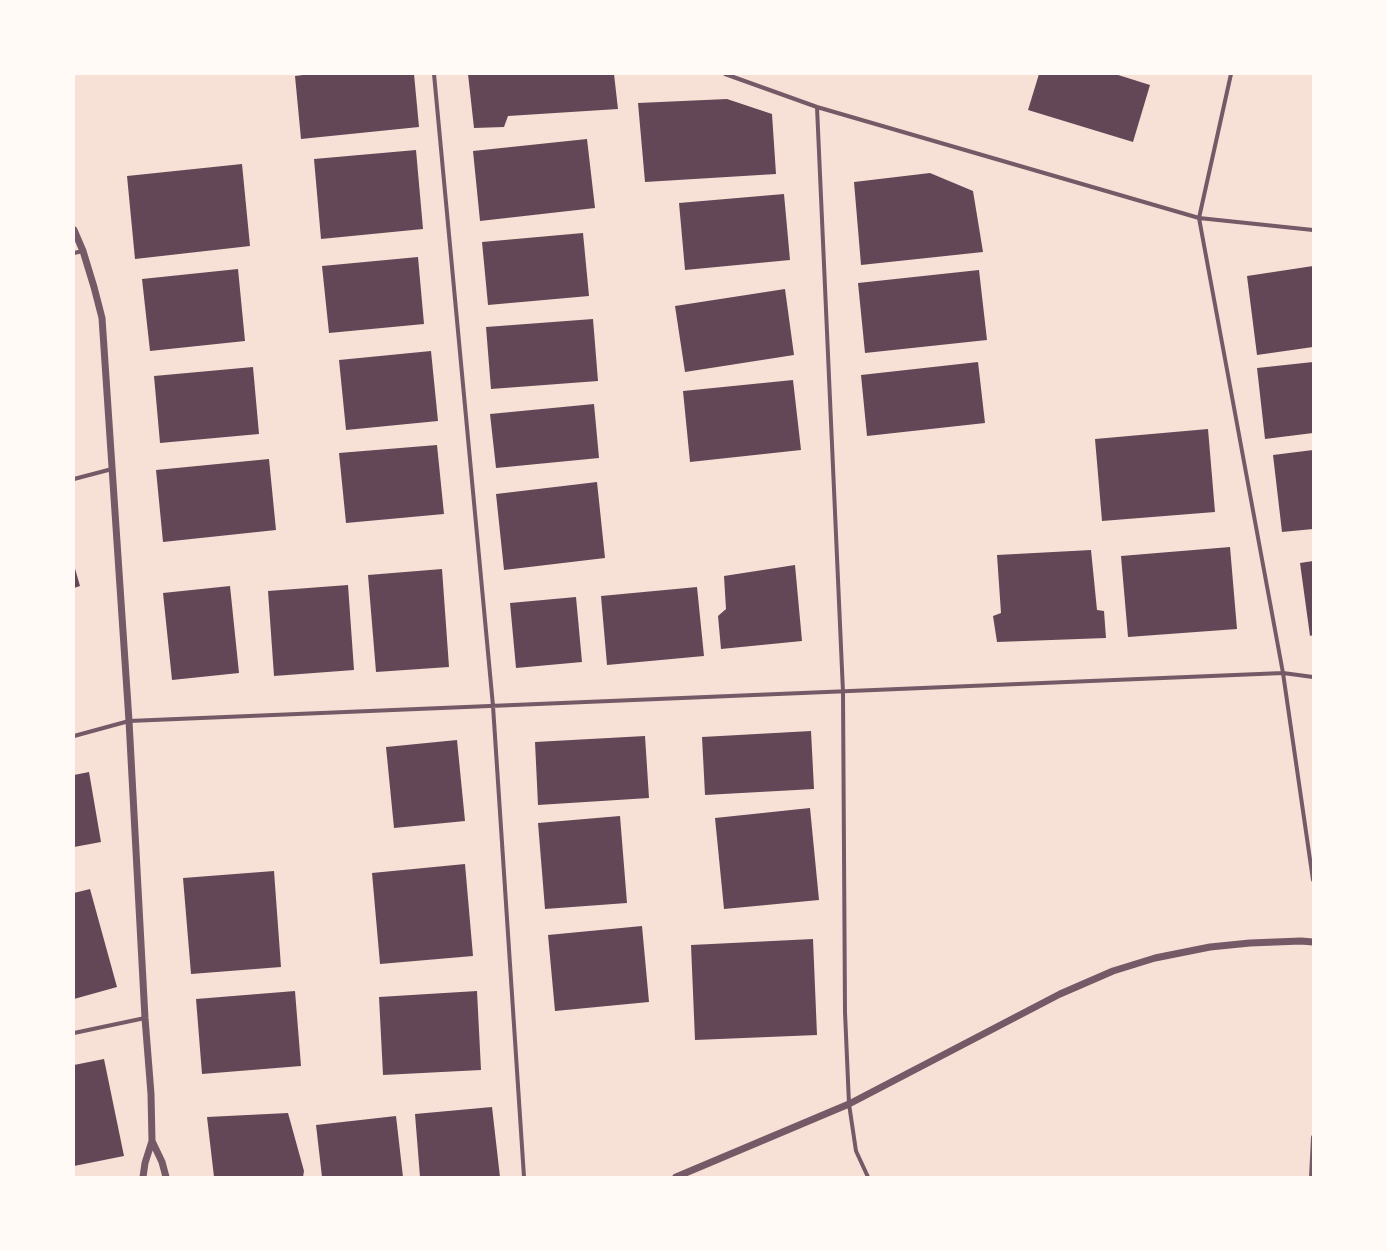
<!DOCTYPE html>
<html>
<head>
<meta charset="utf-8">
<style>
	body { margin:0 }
	#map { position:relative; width:1387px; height:1251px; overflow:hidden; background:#f7e1d7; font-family:"Noto Sans",sans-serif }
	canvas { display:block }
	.frame { position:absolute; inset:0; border:75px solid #fffaf5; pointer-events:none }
</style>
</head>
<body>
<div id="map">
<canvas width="1387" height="1251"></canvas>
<div class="frame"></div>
</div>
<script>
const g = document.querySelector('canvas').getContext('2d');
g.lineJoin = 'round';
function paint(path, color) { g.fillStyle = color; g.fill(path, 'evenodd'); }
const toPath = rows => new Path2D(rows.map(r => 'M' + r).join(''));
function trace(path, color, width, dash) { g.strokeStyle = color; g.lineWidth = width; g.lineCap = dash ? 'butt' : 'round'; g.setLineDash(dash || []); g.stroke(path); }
paint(toPath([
	[311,74,414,74,419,127,301,139,295,76],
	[468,74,614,74,618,109,508,116,504,127,474,128],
	[1039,74,1115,74,1150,85,1133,142,1028,110],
	[727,99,772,114,776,174,645,182,638,103],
	[587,139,595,208,480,221,473,151],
	[416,150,423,229,321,239,314,159],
	[242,164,250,246,135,259,127,176],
	[930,173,973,191,983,252,861,265,854,182],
	[784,194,790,260,685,270,679,203],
	[583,233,589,296,488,305,482,242],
	[418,257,424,324,329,333,322,266],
	[1313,266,1313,347,1257,355,1247,276],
	[238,269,245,341,150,351,142,279],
	[979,270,987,340,865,353,858,283],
	[785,289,794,355,685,372,675,306],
	[593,319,598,381,491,389,486,327],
	[431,351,438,421,346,430,339,360],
	[978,362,985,423,867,436,861,375],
	[1313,362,1313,433,1265,439,1257,368],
	[253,367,259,434,160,443,154,376],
	[793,380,801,450,690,462,683,391],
	[594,404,599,458,496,468,490,414],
	[1208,429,1215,512,1102,521,1095,439],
	[437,445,444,514,346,523,339,453],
	[1313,450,1313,529,1282,532,1273,455],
	[269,459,276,530,163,542,156,470],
	[597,482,605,558,504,570,496,494],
	[1230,547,1237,629,1128,637,1121,556],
	[1091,550,1097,610,1104,611,1106,638,997,642,993,616,1001,613,997,555],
	[1313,561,1313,635,1310,636,1300,563],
	[74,565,80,586,74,588],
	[795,565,802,641,721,649,718,616,726,609,724,576],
	[442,569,449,667,376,672,368,575],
	[348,585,354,670,274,676,268,591],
	[230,586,239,673,172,680,163,593],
	[697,587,704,656,607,665,601,596],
	[576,597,582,662,516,668,510,603],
	[811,731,814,789,705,795,702,737],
	[645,736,649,798,538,805,535,742],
	[457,740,465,821,394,828,386,747],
	[89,772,101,842,74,847,74,775],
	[810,808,819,900,724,909,715,818],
	[620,816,627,903,545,909,538,823],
	[465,864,473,956,380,964,372,873],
	[274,871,281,967,191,974,183,878],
	[90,889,117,987,74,999,74,893],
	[642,926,649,1002,555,1011,548,935],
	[813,939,817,1035,695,1040,691,945],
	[295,991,301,1066,202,1074,196,999],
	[477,991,481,1070,383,1075,379,997],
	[104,1059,124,1156,74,1166,74,1065],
	[492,1107,500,1177,420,1177,415,1114],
	[288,1113,304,1171,303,1177,214,1177,207,1117],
	[396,1116,403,1177,322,1177,316,1125]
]), '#644757');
trace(toPath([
	[434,74,493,706,524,1177],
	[725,74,817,107,1199,218,1313,230],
	[1231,74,1199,218,1283,673,1313,880],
	[817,107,843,692,845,1012,849,1104,856,1151,868,1177],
	[74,253,83,251],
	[74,479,112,469],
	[74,736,129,721,1283,673,1313,677],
	[74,1033,145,1018],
	[1311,1177,1313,1137]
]), '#755966', 4);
trace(toPath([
	[74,230,83,251,94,287,102,318,129,721,145,1018,151,1094,152,1141],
	[143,1177,145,1163,152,1141,162,1162,166,1177],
	[676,1177,849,1104,1060,994,1113,971,1155,958,1210,947,1250,943,1301,941,1313,942]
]), '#755966', 7);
</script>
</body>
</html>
